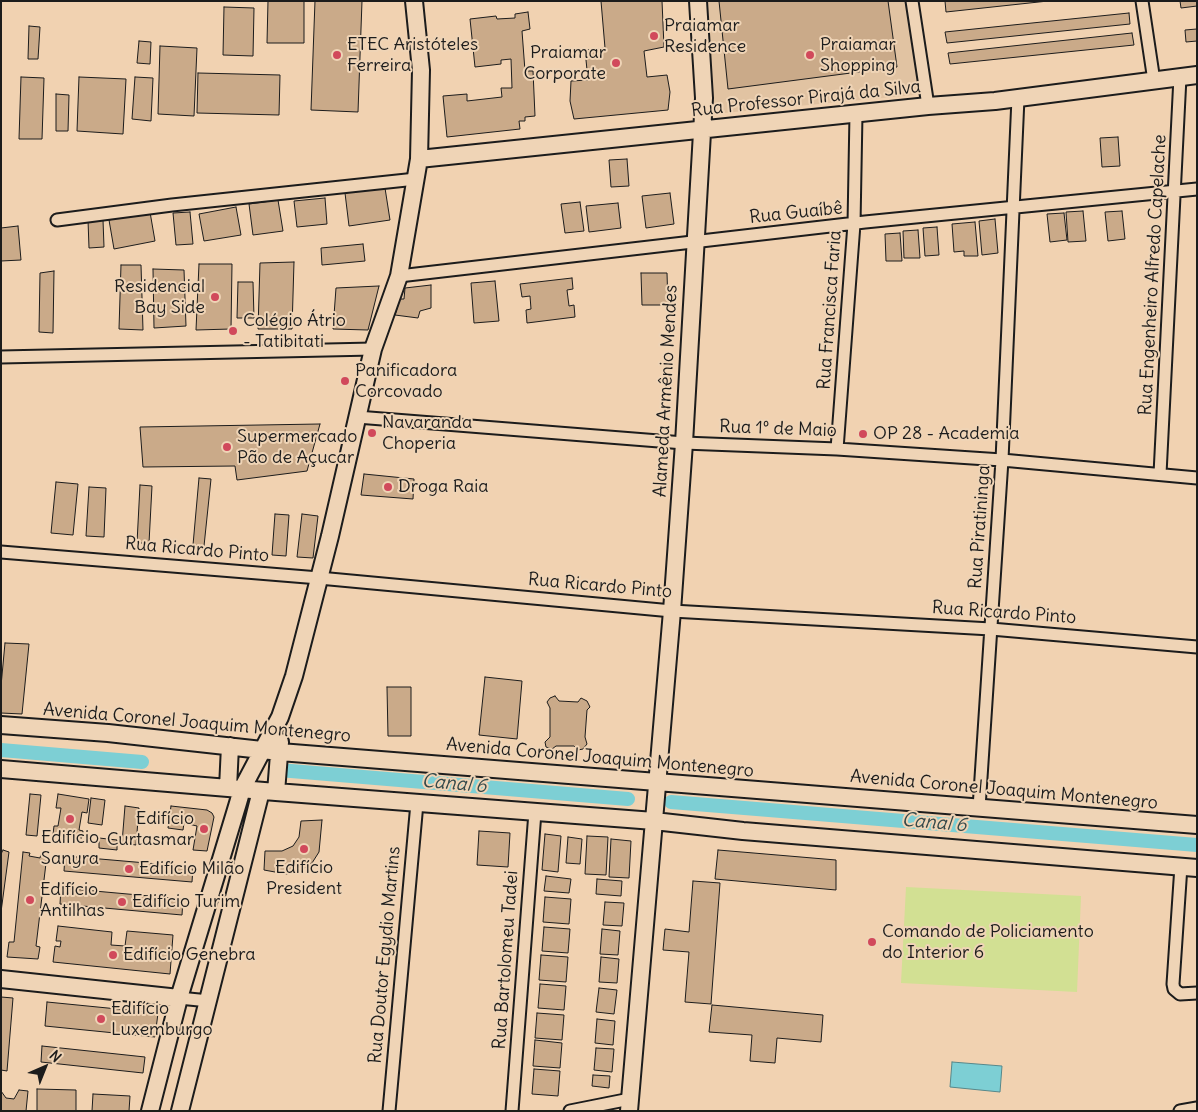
<!DOCTYPE html>
<html>
<head>
<meta charset="utf-8">
<style>
	body { margin:0 }
	#map { position:relative; width:1198px; height:1112px; overflow:hidden; background:#f1d2b1; font-family:Delius,sans-serif }
	canvas { display:block }
	.frame { position:absolute; inset:0; border:2px solid #1c1c1c; pointer-events:none }
	.north { position:absolute; left:20px; top:1042px; width:50px; height:50px; -webkit-text-stroke:4px #efd4b6; paint-order:stroke; rotate:44deg; font-size:14px; font-weight:700; line-height:20px; text-align:center; color:#1c1c1c }
	.north::after { content:''; display:block; margin:auto; width:18px; height:22px; background:#1c1c1c; clip-path:polygon(50% 0,100% 100%,50% 72%,0 100%) }
</style>
</head>
<body>
<div id="map">
<canvas width="1198" height="1112"></canvas>
<div class="frame"></div>
<div class="north">N</div>
</div>
<script>
const g = document.querySelector('canvas').getContext('2d');
g.lineJoin = 'round';
function paint(path, color) { g.fillStyle = color; g.fill(path, 'evenodd'); }
const toPath = rows => new Path2D(rows.map(r => 'M' + r).join(''));
function trace(path, color, width, dash) { g.strokeStyle = color; g.lineWidth = width; g.lineCap = dash ? 'butt' : 'round'; g.setLineDash(dash || []); g.stroke(path); }
function drawText(font, color, halo, rows, align = 'center') {
  g.font = font + ' Delius,sans-serif'; g.lineWidth = 4; g.setLineDash([]); g.textBaseline = 'middle'; g.strokeStyle = halo; g.fillStyle = color; for (const [text, x, y, turn = 0] of rows) {
    g.save(); g.translate(x, y); g.rotate((+turn || 0) * Math.PI / 180); g.textAlign = isNaN(turn) ? turn : align; if (halo) g.strokeText(text, 0, 0); g.fillText(text, 0, 0); g.restore();
  }
}
paint(toPath([
	[705,1,905,1,919,85,918,91,915,95,724,113,717,111,711,107]
]), '#e1c3a2');
paint(toPath([
	[906,887,1081,896,1077,992,901,983]
]), '#d2e093');
const water = toPath([
	[952,1062,1002,1066,1000,1092,950,1087,952,1062]
]);
paint(water, '#7dcfd4');
trace(water, '#56878a', 1);
trace(toPath([
	[1,750,142,762],
	[279,770,628,799],
	[671,802,1197,845]
]), '#7dcfd4', 14);
const building = toPath([
	[268,1,304,1,304,43,267,43,268,1],
	[315,1,362,1,358,112,311,110,315,1],
	[601,1,662,1,664,47,644,51,647,77,667,75,670,92,668,110,574,119,570,101,571,81,588,80,585,50,605,48,601,1],
	[719,1,888,1,897,67,728,89,719,1],
	[945,1,1048,1,946,12,945,1],
	[1180,1,1197,1,1197,6,1181,8,1180,1],
	[224,7,254,8,253,56,223,55,224,7],
	[528,12,530,29,522,31,525,71,533,71,535,116,525,117,525,121,519,121,520,129,447,137,443,96,467,94,467,101,502,97,501,88,512,88,511,59,501,60,501,64,475,67,470,19,496,16,497,19,515,18,515,14,528,12],
	[1129,13,1130,24,947,43,945,32,1129,13],
	[29,26,40,27,38,59,28,59,29,26],
	[1197,29,1197,41,1186,42,1185,30,1197,29],
	[1132,33,1134,45,950,64,948,53,1132,33],
	[139,41,151,42,150,64,137,63,139,41],
	[160,46,197,48,194,116,158,114,160,46],
	[198,73,280,75,279,115,197,113,198,73],
	[21,77,44,78,42,139,19,139,21,77],
	[79,77,126,79,123,134,77,131,79,77],
	[135,77,153,78,151,121,132,119,135,77],
	[56,94,69,95,68,131,56,131,56,94],
	[1118,137,1120,166,1102,167,1100,138,1118,137],
	[627,159,629,186,611,187,609,160,627,159],
	[385,188,390,220,349,226,345,193,385,188],
	[670,193,674,224,646,228,642,196,670,193],
	[325,198,327,224,297,227,294,201,325,198],
	[278,200,283,231,253,235,249,204,278,200],
	[580,202,584,231,565,233,561,204,580,202],
	[618,203,621,228,589,232,586,206,618,203],
	[236,207,241,235,204,241,199,214,236,207],
	[1083,211,1086,241,1068,242,1066,212,1083,211],
	[1122,211,1125,239,1108,241,1105,212,1122,211],
	[150,212,155,241,114,249,109,220,150,212],
	[190,212,193,244,176,245,173,213,190,212],
	[1064,213,1067,240,1050,242,1047,214,1064,213],
	[995,219,998,253,982,255,979,221,995,219],
	[88,220,103,220,104,247,89,248,88,220],
	[975,222,978,256,964,256,964,251,954,252,952,224,975,222],
	[18,226,21,260,1,261,1,228,18,226],
	[937,227,939,255,925,256,923,228,937,227],
	[918,230,920,258,904,258,903,231,918,230],
	[900,233,902,261,886,261,885,234,900,233],
	[363,244,365,261,322,265,321,248,363,244],
	[294,262,292,329,258,329,260,263,294,262],
	[199,264,232,264,231,329,196,330,199,264],
	[121,265,141,265,143,330,119,329,121,265],
	[153,269,184,270,186,326,154,328,153,269],
	[54,271,53,333,39,332,40,273,54,271],
	[641,273,667,273,668,305,642,305,641,273],
	[572,278,573,289,567,290,569,306,574,305,575,317,527,323,526,310,531,309,530,296,522,297,520,284,572,278],
	[495,281,499,321,474,323,471,283,495,281],
	[238,282,253,282,254,318,237,318,238,282],
	[431,285,431,308,420,311,418,318,395,315,400,299,404,299,405,288,431,285],
	[379,286,368,330,333,329,336,288,379,286],
	[320,424,307,471,237,480,235,466,143,467,140,427,320,424],
	[364,474,414,479,413,499,361,495,364,474],
	[199,478,211,479,204,546,193,545,199,478],
	[56,482,78,484,73,535,51,533,56,482],
	[140,485,152,486,149,543,137,543,140,485],
	[89,487,106,488,104,537,86,536,89,487],
	[275,514,289,515,286,556,272,555,275,514],
	[302,514,318,516,313,558,297,557,302,514],
	[5,643,29,644,22,714,1,713,1,686,5,643],
	[485,677,522,681,517,739,479,735,485,677],
	[387,687,411,687,411,736,388,736,387,687],
	[555,696,559,701,578,702,581,698,587,701,590,707,587,710,585,737,587,744,583,749,578,750,574,746,556,746,552,749,546,747,545,742,550,737,550,708,547,702,550,698,555,696],
	[30,794,41,795,37,836,26,835,30,794],
	[58,794,89,799,87,813,82,812,79,830,83,831,82,838,53,834,54,826,58,826,61,808,56,808,58,794],
	[91,798,105,800,102,825,88,823,91,798],
	[125,806,139,808,136,845,122,843,125,806],
	[171,806,207,810,212,813,214,817,207,851,193,850,197,826,184,823,183,830,168,828,171,806],
	[322,820,319,852,312,863,300,871,286,874,264,870,265,851,282,851,293,846,299,837,301,821,322,820],
	[479,831,510,833,508,867,477,865,479,831],
	[545,834,561,836,558,872,542,870,545,834],
	[587,836,608,837,606,875,585,874,587,836],
	[568,837,582,839,580,864,566,863,568,837],
	[99,838,117,840,117,850,99,848,99,838],
	[611,839,631,841,629,878,609,877,611,839],
	[3,850,9,852,1,912,1,854,3,850],
	[718,850,836,860,836,890,715,879,718,850],
	[23,852,30,853,29,856,40,858,41,854,47,855,36,946,40,947,38,959,7,957,9,942,14,942,23,852],
	[65,856,193,867,192,882,64,871,65,856],
	[546,876,571,879,569,893,544,891,546,876],
	[597,879,622,881,621,896,596,894,597,879],
	[693,881,720,883,711,1004,685,1002,689,952,663,950,665,929,689,932,693,881],
	[61,888,183,899,182,915,60,904,61,888],
	[545,897,571,899,569,924,543,922,545,897],
	[605,902,624,903,622,926,603,925,605,902],
	[58,926,112,932,111,945,125,946,127,931,173,935,170,974,53,962,55,946,60,947,61,941,56,941,58,926],
	[544,927,570,929,568,953,542,951,544,927],
	[602,929,620,931,618,955,600,954,602,929],
	[541,955,568,957,566,982,539,980,541,955],
	[601,957,619,959,617,983,599,982,601,957],
	[540,984,566,986,564,1010,538,1008,540,984],
	[599,988,617,990,614,1014,596,1012,599,988],
	[1,997,13,998,7,1071,1,1070,1,997],
	[47,1002,158,1013,155,1037,45,1026,47,1002],
	[712,1005,823,1015,821,1042,777,1038,775,1063,750,1061,752,1035,709,1032,712,1005],
	[537,1013,564,1015,562,1040,535,1038,537,1013],
	[597,1019,615,1021,613,1045,595,1043,597,1019],
	[535,1040,562,1043,560,1068,533,1066,535,1040],
	[42,1046,145,1057,143,1073,41,1062,42,1046],
	[596,1048,614,1049,612,1072,594,1070,596,1048],
	[534,1069,560,1071,558,1096,532,1094,534,1069],
	[593,1075,610,1076,609,1088,592,1086,593,1075],
	[37,1089,76,1090,76,1111,37,1111,37,1089],
	[19,1090,28,1091,26,1111,1,1111,1,1091,6,1098,14,1099,19,1090],
	[93,1094,130,1096,129,1111,92,1111,93,1094]
]);
paint(building, '#caaa89');
trace(building, '#1c1c1c', 1);
const street = toPath([
	[912,1,928,106],
	[1142,1,1154,81],
	[57,220,172,205,416,179],
	[399,276,865,222,1197,189],
	[1,357,373,349],
	[357,417,684,443,837,449,1002,460,1197,478],
	[837,449,854,224,856,114],
	[1160,474,1180,77],
	[1,552,319,578,672,611,991,629,1197,647],
	[979,808,1002,460,1018,98],
	[1181,866,1173,984,1174,989,1180,994,1197,993],
	[179,998,209,1001],
	[389,1111,417,803],
	[512,1111,535,812],
	[570,1111,630,1099],
	[1180,1111,1197,1108]
]);
const secondary = toPath([
	[419,159,928,106,995,101,1197,75],
	[1,725,108,733,280,752,1197,825],
	[1,769,276,792,654,821,743,831,1197,868],
	[228,788,230,746],
	[276,792,280,742],
	[1,979,179,998],
	[150,1111,179,998,238,803,242,789,280,717,294,676,330,536,373,349,399,276,419,159,421,70,414,1],
	[180,1111,261,791],
	[629,1111,672,611,684,443,704,98,698,1]
]);
trace(street, '#1c1c1c', 15);
trace(secondary, '#1c1c1c', 20);
trace(street, '#efd4b6', 11);
trace(secondary, '#efd4b6', 16);
for (const [x, y, r, color] of [
	[654,36,5,"#d1495b"],
	[337,55,5,"#d1495b"],
	[810,55,5,"#d1495b"],
	[616,63,5,"#d1495b"],
	[215,297,5,"#d1495b"],
	[233,331,5,"#d1495b"],
	[345,381,5,"#d1495b"],
	[372,433,5,"#d1495b"],
	[863,434,5,"#d1495b"],
	[227,447,5,"#d1495b"],
	[388,487,5,"#d1495b"],
	[70,819,5,"#d1495b"],
	[204,829,5,"#d1495b"],
	[304,849,5,"#d1495b"],
	[129,869,5,"#d1495b"],
	[30,900,5,"#d1495b"],
	[122,902,5,"#d1495b"],
	[872,942,5,"#d1495b"],
	[113,955,5,"#d1495b"],
	[101,1019,5,"#d1495b"]
]) { const dot = new Path2D(); dot.arc(x, y, r, 0, 2 * Math.PI); g.fillStyle = color; g.fill(dot); trace(dot, '#efd4b6', 2); }
drawText('18px', '#1c1c1c', '#efd4b6', [
	["Praiamar",664,26],
	["Residence",664,47],
	["ETEC Aristóteles",347,45],
	["Ferreira",347,66],
	["Praiamar",820,45],
	["Shopping",820,66],
	["Praiamar",606,53,"right"],
	["Corporate",606,74,"right"],
	["Residencial",205,287,"right"],
	["Bay Side",205,308,"right"],
	["Colégio Átrio",243,321],
	["- Tatibitati",243,342],
	["Panificadora",355,371],
	["Corcovado",355,392],
	["Navaranda",382,423],
	["Choperia",382,444],
	["OP 28 - Academia",873,434],
	["Supermercado",237,437],
	["Pão de Açucar",237,458],
	["Droga Raia",398,487],
	["Edifício",194,819,"right"],
	["Curtasmar",194,840,"right"],
	["Edifício",70,838,"center"],
	["Sanyra",70,859,"center"],
	["Edifício",304,868,"center"],
	["President",304,889,"center"],
	["Edifício Milão",139,869],
	["Edifício",40,890],
	["Antilhas",40,911],
	["Edifício Turim",132,902],
	["Comando de Policiamento",882,932],
	["do Interior 6",882,953],
	["Edifício Genebra",123,955],
	["Edifício",111,1009],
	["Luxemburgo",111,1030]
], 'left');
drawText('18px', '#1c1c1c', '#efd4b6', [
	["Rua Professor Pirajá da Silva",806,99,-6],
	["Rua Guaíbê",796,213,-6],
	["Rua Engenheiro Alfredo Capelache",1153,275,-87],
	["Rua Francisca Faria",830,310,-86],
	["Alameda Armênio Mendes",666,391,-87],
	["Rua 1º de Maio",778,429,2],
	["Rua Piratininga",980,527,-86],
	["Rua Ricardo Pinto",197,550,5],
	["Rua Ricardo Pinto",600,586,5],
	["Rua Ricardo Pinto",1004,613,4],
	["Avenida Coronel Joaquim Montenegro",197,723,5],
	["Avenida Coronel Joaquim Montenegro",600,758,5],
	["Avenida Coronel Joaquim Montenegro",1004,790,5],
	["Rua Doutor Egydio Martins",385,955,-85],
	["Rua Bartolomeu Tadei",506,960,-86]
]);
drawText('italic 19px', '#34494a', '#efd4b6', [
	["Canal 6",454,784,5],
	["Canal 6",934,823,5]
]);
</script>
</body>
</html>
